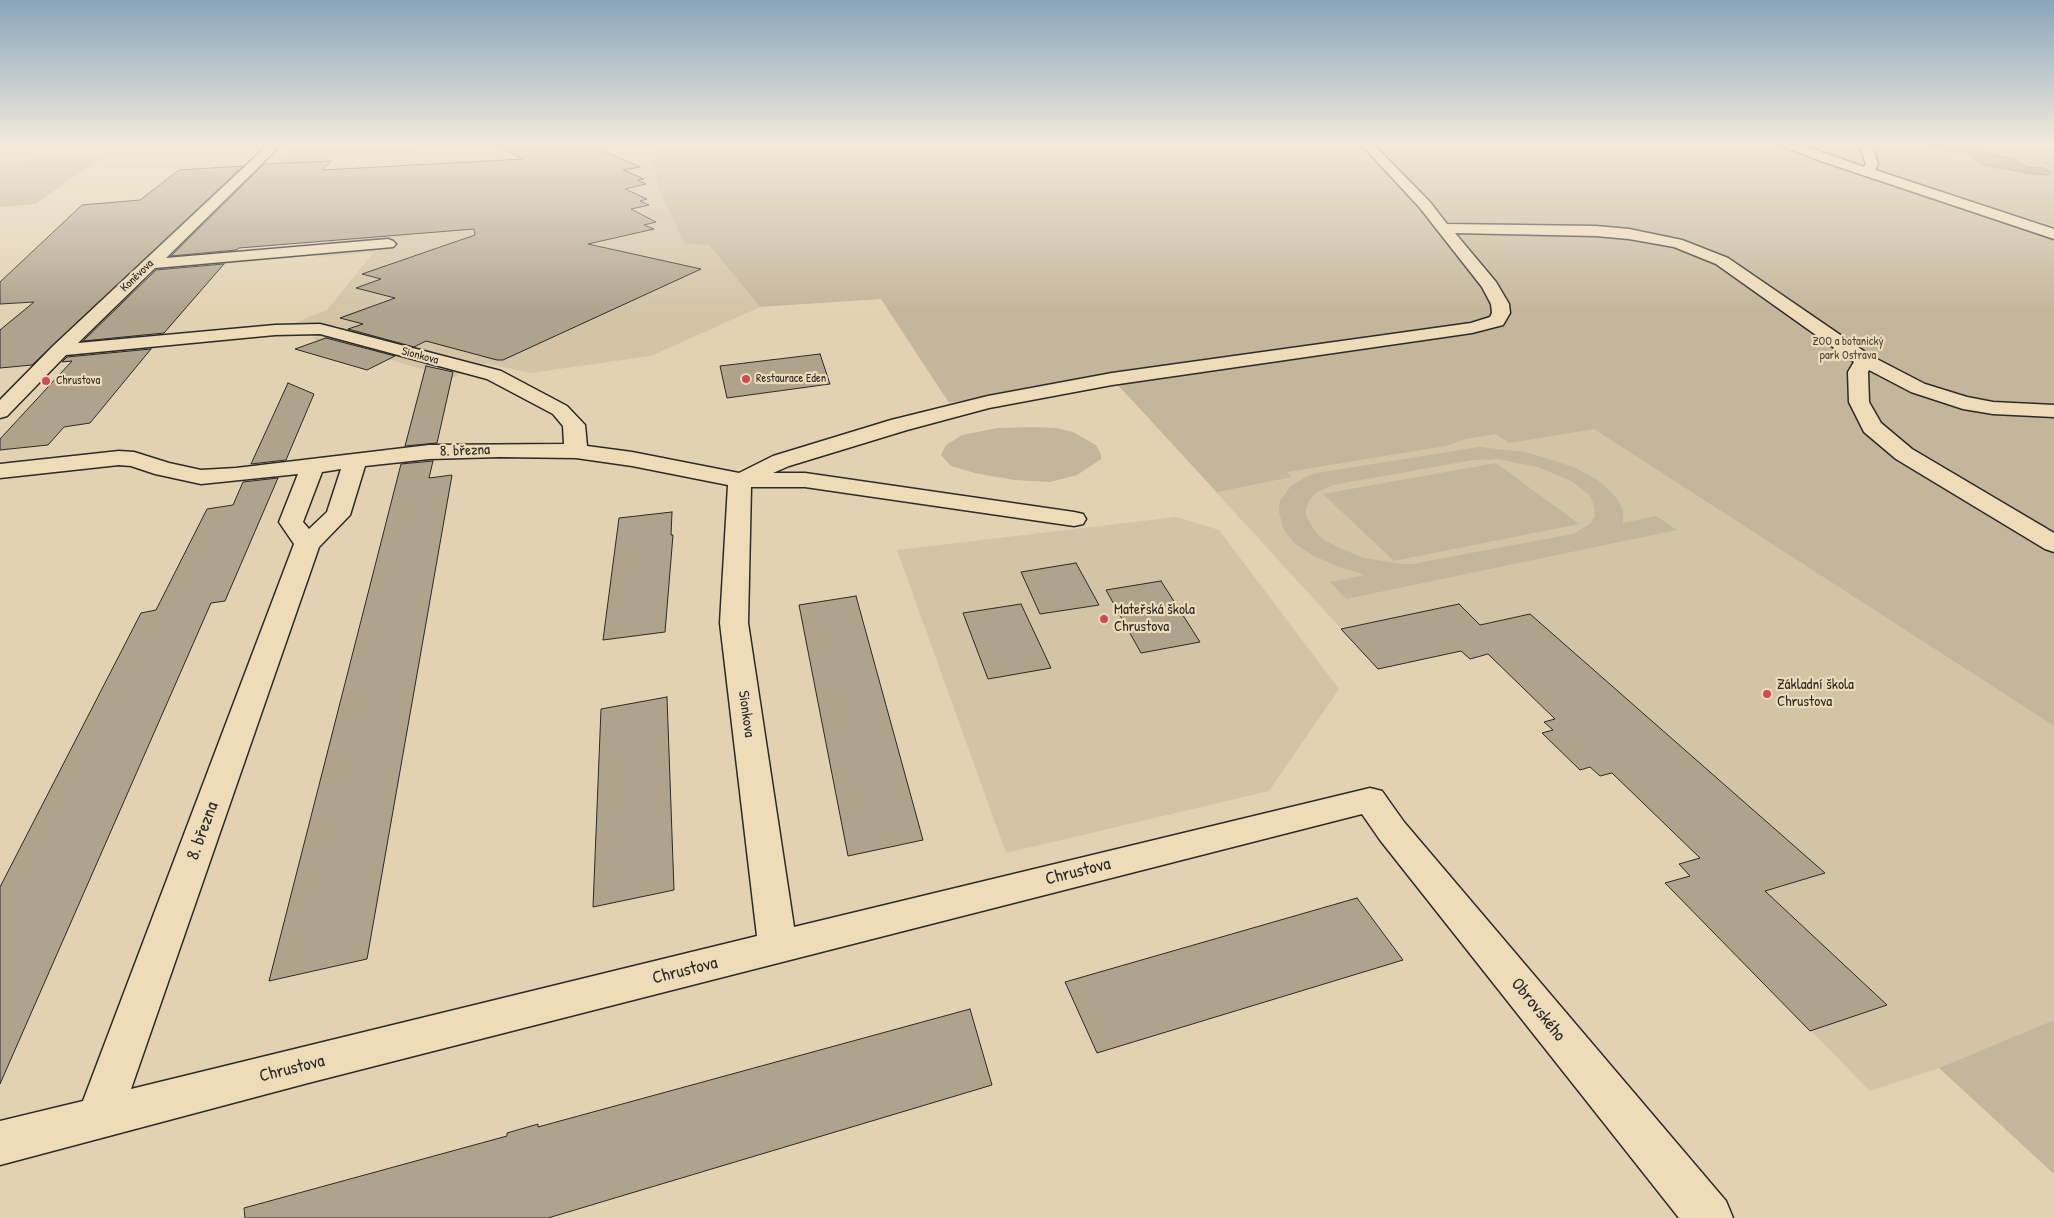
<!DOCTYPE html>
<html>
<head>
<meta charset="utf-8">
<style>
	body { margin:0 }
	canvas { display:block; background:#e2d2b1 }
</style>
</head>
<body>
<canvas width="2054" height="1218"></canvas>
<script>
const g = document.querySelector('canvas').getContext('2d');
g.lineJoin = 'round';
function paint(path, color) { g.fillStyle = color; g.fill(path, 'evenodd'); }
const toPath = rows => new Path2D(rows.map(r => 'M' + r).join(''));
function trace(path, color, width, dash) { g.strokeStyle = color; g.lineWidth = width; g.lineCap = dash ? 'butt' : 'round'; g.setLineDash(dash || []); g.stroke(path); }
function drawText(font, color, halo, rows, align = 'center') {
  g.font = font + ' "Patrick Hand",sans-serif'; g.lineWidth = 4.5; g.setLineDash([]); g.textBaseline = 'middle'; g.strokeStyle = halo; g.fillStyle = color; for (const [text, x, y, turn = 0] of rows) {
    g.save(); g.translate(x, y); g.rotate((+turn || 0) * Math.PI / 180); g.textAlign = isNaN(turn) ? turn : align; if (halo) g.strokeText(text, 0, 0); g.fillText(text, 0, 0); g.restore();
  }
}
paint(toPath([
	[458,143,645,143,650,150,659,190,709,245,760,307,651,356,530,373,486,363,452,378,388,359,367,369,295,349,318,340,311,339,341,326,287,326,327,310,373,253,316,257,394,156],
	[1118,385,1548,399,2054,726,2054,1020,1939,1068,1870,1091,1665,883,1689,876,1679,864,1700,857,1612,773,1600,776,1590,767,1562,752,1542,733,1553,730,1544,722,1554,718,1488,654,1470,659,1461,651,1378,669],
	[1176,517,1219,530,1339,689,1269,791,1006,853,897,550]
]), '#d3c4a6');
paint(toPath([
	[296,143,458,143,394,156,275,163,293,148],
	[645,143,2054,143,2054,726,1594,429,1509,443,1496,434,1465,439,1446,446,1287,472,1291,477,1217,492,1108,374,949,403,881,299,760,307,709,245,685,244,659,190,650,150],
	[104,155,36,204,0,207,0,162],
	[1033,427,1056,428,1073,432,1096,445,1101,454,1101,459,1077,475,1050,482,1014,480,975,473,951,466,941,455,946,445,962,435,998,428],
	[1479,447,1525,452,1574,467,1599,481,1616,497,1623,510,1623,523,1656,516,1677,530,1346,599,1330,582,1365,575,1337,566,1314,556,1295,544,1283,528,1279,512,1280,501,1291,486,1306,477,1317,473],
	[1497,459,1538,467,1573,482,1589,495,1593,502,1595,516,1591,523,1573,534,1412,564,1402,564,1364,558,1337,547,1323,539,1314,530,1306,516,1306,509,1309,500,1317,492,1333,485,1473,460],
	[1496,463,1579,524,1394,561,1323,494],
	[2054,1020,2054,1174,1939,1068]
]), '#c4b69a');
const water = toPath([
	[1920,143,1962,143,1967,147,2016,160,2027,167,2044,168,2051,173,2047,175,2034,174,1984,165,1978,162,1970,154,1920,143]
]);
paint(water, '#9a8f7b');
trace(water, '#6e675b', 1);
const building = toPath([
	[490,142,583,142,640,167,623,170,644,179,637,180,646,184,625,189,647,199,640,201,649,205,631,209,656,222,644,225,654,229,588,244,701,269,503,360,497,360,426,341,414,347,348,329,363,324,340,318,395,298,356,288,381,279,362,274,475,235,474,229,239,248,236,250,171,256,264,164,332,161,322,170,523,159,490,142],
	[243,166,32,365,0,368,0,330,34,302,0,304,0,282,82,205,140,200,179,170,243,166],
	[224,264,164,333,83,341,156,270,224,264],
	[326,338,395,356,367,370,295,349,326,338],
	[151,349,90,423,64,427,48,445,0,450,0,439,72,361,62,362,67,357,151,349],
	[820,354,830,384,727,398,720,366,820,354],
	[426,366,453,372,437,443,405,446,426,366],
	[288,383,314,394,286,460,251,464,288,383],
	[433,461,429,478,452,475,367,959,269,981,401,464,433,461],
	[278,478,225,601,211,603,0,1084,0,887,141,613,156,610,207,509,233,505,243,482,278,478],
	[672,512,671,535,673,535,665,632,603,640,619,518,672,512],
	[1076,563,1099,605,1040,614,1021,572,1076,563],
	[1161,581,1200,642,1141,653,1106,590,1161,581],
	[856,596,923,840,848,856,799,605,856,596],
	[1021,604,1051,668,988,679,963,613,1021,604],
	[1459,604,1480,625,1530,614,1825,873,1765,891,1887,1005,1810,1031,1665,883,1690,876,1679,864,1700,858,1612,773,1600,776,1590,767,1580,770,1542,733,1553,730,1544,722,1555,719,1488,654,1470,659,1461,651,1378,669,1341,629,1459,604],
	[667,697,674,890,593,907,601,709,667,697],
	[1357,898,1403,960,1097,1053,1065,982,1357,898],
	[970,1009,992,1085,548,1218,245,1218,244,1208,507,1136,507,1133,538,1124,538,1127,970,1009]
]);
paint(building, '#afa38c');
trace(building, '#2b2b2b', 1);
const minor = toPath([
	[270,143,283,143,166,258,388,239,393,241,396,244,393,247,155,268,78,343,275,325,320,324,501,371,567,406,585,425,587,446,632,452,739,473,773,456,891,420,988,396,1112,373,1471,323,1490,317,1492,313,1491,304,1482,287,1420,208,1360,143,1372,143,1430,202,1447,224,1596,226,1629,229,1682,240,1728,258,1871,356,1925,384,1967,397,1993,402,2054,405,2054,417,1993,414,1963,409,1911,392,1869,370,1868,372,1869,402,1881,423,1912,449,2054,533,2054,552,2045,549,1896,459,1864,432,1849,402,1848,372,1854,362,1716,264,1674,247,1629,239,1596,236,1455,233,1496,282,1509,304,1510,313,1503,325,1472,333,1112,385,989,408,907,430,789,466,773,473,805,473,1074,512,1083,514,1086,519,1083,524,1074,526,805,487,751,487,748,623,794,927,1370,788,1382,791,1404,822,1726,1201,1733,1218,1679,1218,1380,840,1362,814,308,1083,0,1165,0,1121,83,1101,294,544,279,522,298,474,201,484,155,474,131,466,119,465,0,478,0,464,119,451,134,452,169,463,201,470,236,468,429,445,564,444,563,426,553,414,487,379,320,334,275,335,66,355,7,416,0,418,0,400,53,346,270,143],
	[500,457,576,458,632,466,728,485,720,623,757,936,131,1089,319,547,350,515,365,466,429,459,500,457],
	[341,469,327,512,309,529,303,522,322,472,341,469],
	[1780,143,1796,143,1864,167,1866,164,1859,144,1873,143,1872,145,1878,164,1875,170,2054,229,2054,239,1821,161,1782,146,1780,143]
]);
trace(minor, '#2b2b2b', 3);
paint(minor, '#eedcb9');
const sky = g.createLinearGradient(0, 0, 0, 313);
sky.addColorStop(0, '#89a5bc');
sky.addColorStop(0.46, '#f2ebdc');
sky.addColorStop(1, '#f2ebdc00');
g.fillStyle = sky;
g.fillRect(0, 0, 2054, 313);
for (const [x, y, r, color] of [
	[746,379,5,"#d1495b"],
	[46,381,5,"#d1495b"],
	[1104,619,5,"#d1495b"],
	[1767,694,5,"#d1495b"]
]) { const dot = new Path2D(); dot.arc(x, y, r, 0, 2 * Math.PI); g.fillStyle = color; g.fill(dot); trace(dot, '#eedcb9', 2); }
drawText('12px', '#2b2b2b', '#eedcb9', [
	["Koněvova",137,276,-44],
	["Sionkova",420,356,15]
]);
drawText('12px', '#4a4741', '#eedcb9', [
	["ZOO a botanický",1848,342],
	["park Ostrava",1848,356]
]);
drawText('12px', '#2b2b2b', '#eedcb9', [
	["Restaurace Eden",756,379],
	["Chrustova",56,381]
], 'left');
drawText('15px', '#2b2b2b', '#eedcb9', [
	["8. března",465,451,-2],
	["Sionkova",746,714,82]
]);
drawText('15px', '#2b2b2b', '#eedcb9', [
	["Mateřská škola",1114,610],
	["Chrustova",1114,627],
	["Základní škola",1777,685],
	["Chrustova",1777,702]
], 'left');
drawText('18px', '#2b2b2b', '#eedcb9', [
	["8. března",203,831,-70],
	["Chrustova",1078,872,-14],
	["Chrustova",685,971,-14],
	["Obrovského",1538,1010,51],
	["Chrustova",292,1069,-14]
]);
</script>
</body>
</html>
